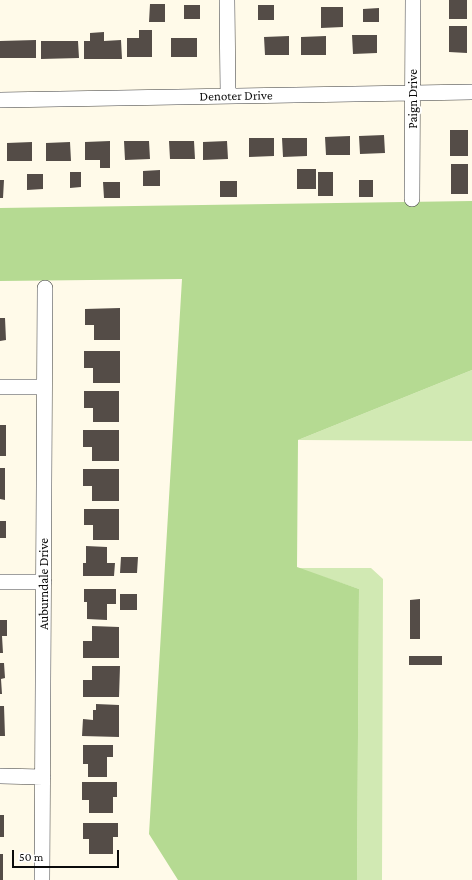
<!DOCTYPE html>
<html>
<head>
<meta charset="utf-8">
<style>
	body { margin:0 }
	#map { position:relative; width:472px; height:880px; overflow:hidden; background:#fffae9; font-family:"Crimson Pro",serif }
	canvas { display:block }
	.scale { position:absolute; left:12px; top:850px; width:107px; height:18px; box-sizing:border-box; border:2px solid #0b0b0b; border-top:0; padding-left:5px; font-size:12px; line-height:14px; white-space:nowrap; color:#0b0b0b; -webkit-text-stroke:3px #fff; paint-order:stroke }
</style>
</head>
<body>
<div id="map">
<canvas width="472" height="880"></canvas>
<div class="scale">50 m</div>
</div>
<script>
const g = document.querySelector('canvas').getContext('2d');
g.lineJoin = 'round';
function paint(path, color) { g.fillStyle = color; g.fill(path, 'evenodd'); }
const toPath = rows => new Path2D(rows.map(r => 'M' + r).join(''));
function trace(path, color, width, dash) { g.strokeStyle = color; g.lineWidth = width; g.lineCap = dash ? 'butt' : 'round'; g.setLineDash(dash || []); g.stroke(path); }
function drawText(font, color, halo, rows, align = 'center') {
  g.font = font + ' "Crimson Pro",serif'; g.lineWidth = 4; g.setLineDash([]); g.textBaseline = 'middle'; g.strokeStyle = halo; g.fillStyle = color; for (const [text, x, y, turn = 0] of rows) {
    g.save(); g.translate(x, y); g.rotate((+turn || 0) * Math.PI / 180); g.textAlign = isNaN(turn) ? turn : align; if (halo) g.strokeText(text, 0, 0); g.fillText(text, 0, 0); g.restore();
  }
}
paint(toPath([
	[472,370,472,441,298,440],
	[297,568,371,568,383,579,382,880,357,880,359,589]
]), '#d1e9b3');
paint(toPath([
	[472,201,472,370,298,440,297,567,359,589,357,880,178,880,149,834,182,279,0,281,0,208]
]), '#b5da92');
paint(toPath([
	[449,0,467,0,467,19,449,19],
	[150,4,165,4,165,22,149,22],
	[184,5,200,5,200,19,184,19],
	[258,5,274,5,274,20,258,20],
	[321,7,343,7,343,27,321,28],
	[379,8,379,22,363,22,363,9],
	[449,26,467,26,467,53,449,52],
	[139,30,152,30,152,57,127,57,127,38,139,38],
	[104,32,104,41,121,40,122,59,84,59,84,41,90,41,90,33],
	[352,35,377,35,377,53,353,54],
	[289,36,289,55,265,55,264,37],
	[326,36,326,55,301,55,301,37],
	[171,38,197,38,197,57,171,57],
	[36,40,36,58,0,58,0,41],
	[41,41,78,41,79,58,41,59],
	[450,130,468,130,468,156,450,156],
	[384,135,385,153,360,154,359,136],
	[350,136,350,155,326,155,325,137],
	[249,138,274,138,274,156,249,157],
	[282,138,307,138,307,156,283,157],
	[110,141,110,168,100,168,100,160,85,160,85,142],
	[124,141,149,141,150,159,125,160],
	[169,141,194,141,195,159,170,159],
	[227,141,228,159,203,160,203,142],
	[32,142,32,161,7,161,7,143],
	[70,142,71,161,46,161,46,143],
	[451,164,468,164,468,194,451,194],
	[297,169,316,169,316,189,297,189],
	[160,170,160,186,143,186,143,171],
	[70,172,81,172,81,187,70,188],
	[318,172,333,172,333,196,318,196],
	[27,174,43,174,43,189,27,190],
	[0,180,4,180,3,198,0,198],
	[359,180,373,180,373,197,359,197],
	[220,181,237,181,237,197,220,197],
	[103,182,120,182,120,198,104,198],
	[120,308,120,340,94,340,94,325,85,325,85,309],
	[0,318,5,318,6,340,0,341],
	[84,351,120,351,120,383,93,383,93,368,84,368],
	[84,391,119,391,119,422,93,422,93,408,84,408],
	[0,425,6,425,6,456,0,456],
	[83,430,119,430,119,461,92,461,92,447,83,447],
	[0,468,5,468,5,500,0,499],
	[83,469,119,469,119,501,92,501,92,486,83,486],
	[84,509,119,509,119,540,93,540,93,525,84,525],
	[0,521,6,521,6,538,0,538],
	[86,546,107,547,107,563,115,563,114,576,83,576,83,563,86,563],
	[121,557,138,557,137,573,120,573],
	[84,589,116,589,116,604,107,604,107,620,87,619,87,602,84,602],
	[120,594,137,594,137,610,120,610],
	[420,599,420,639,410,639,410,600],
	[0,620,7,620,7,636,2,636,3,653,0,653],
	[92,626,119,627,119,658,83,658,83,641,92,641],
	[409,656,442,656,442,665,409,665],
	[0,663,4,663,5,678,1,679,2,694,0,694],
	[92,666,120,666,119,697,83,697,83,680,92,680],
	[96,704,119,705,119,737,82,736,83,719,93,720,93,710,96,710],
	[0,706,4,706,5,736,0,736],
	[83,745,113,745,113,757,107,757,107,777,88,777,88,764,83,764],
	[82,782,117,782,117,797,113,797,113,813,89,813,89,800,82,800],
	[0,815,4,815,4,837,0,837],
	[83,823,118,823,118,837,113,837,113,854,89,854,89,839,83,839],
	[0,854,3,854,3,880,0,880]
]), '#544c47');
const street = toPath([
	[227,0,228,96],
	[0,100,472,92],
	[412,199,413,0],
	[0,387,44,387],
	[0,582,44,582],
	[0,776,43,777],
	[42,880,45,288]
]);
trace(street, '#3e3e3e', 16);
trace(street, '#fff', 15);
drawText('13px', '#0b0b0b', '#fff', [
	["Denoter Drive",236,96,-1],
	["Paign Drive",413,99,-90],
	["Auburndale Drive",44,584,-90]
]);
</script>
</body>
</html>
